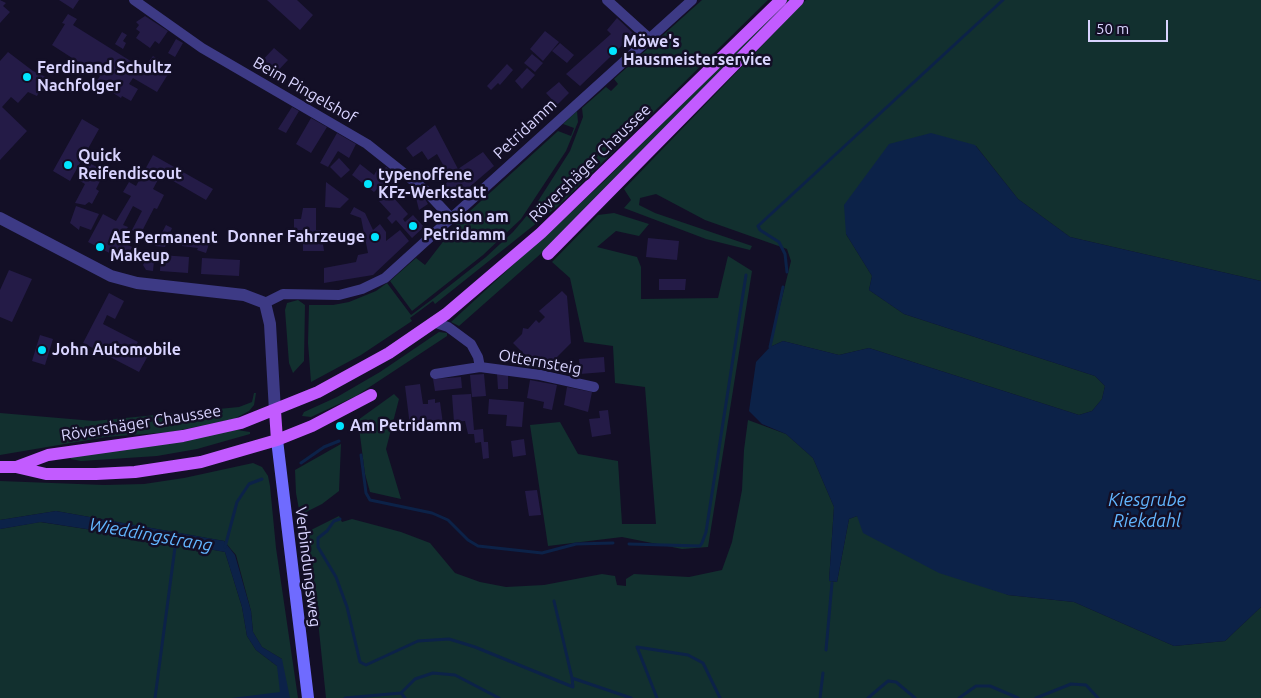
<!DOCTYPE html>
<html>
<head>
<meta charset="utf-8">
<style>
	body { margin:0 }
	#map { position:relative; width:1261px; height:698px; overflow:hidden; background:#130f26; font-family:Ubuntu,sans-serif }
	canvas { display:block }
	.scale { position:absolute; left:1088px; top:20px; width:80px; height:22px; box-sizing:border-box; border:2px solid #d9d4ff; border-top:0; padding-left:6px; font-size:15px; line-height:18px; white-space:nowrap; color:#d9d4ff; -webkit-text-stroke:4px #130f26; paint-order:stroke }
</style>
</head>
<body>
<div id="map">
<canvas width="1261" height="698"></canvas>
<div class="scale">50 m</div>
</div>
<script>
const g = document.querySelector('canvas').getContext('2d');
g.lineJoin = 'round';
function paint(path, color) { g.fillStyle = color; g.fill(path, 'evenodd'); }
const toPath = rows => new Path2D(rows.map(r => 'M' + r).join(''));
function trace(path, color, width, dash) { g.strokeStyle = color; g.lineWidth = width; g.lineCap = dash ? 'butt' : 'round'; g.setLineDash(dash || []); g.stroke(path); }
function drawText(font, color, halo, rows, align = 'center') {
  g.font = font + ' Ubuntu,sans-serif'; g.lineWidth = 5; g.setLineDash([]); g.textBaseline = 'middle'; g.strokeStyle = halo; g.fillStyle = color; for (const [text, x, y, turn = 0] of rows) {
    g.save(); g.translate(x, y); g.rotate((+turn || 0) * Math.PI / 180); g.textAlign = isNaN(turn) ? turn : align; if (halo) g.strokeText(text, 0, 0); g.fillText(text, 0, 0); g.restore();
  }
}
paint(toPath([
	[702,0,768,0,558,206,435,304,433,301,410,318,412,321,361,355,311,382,308,343,309,305,333,305,349,302,376,291,387,283,411,315,434,298,486,257,513,232,535,206,570,151,583,117,582,108,606,87,611,91,618,84,614,79],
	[786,0,792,0,545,250,459,326,451,322,601,184],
	[806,0,1261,0,1261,281,1070,237,1018,199,976,146,846,234,872,276,869,290,904,314,1095,376,1105,386,1102,399,1092,411,1079,415,869,348,839,355,783,341,770,347,791,261,787,249,705,220,656,194,640,198,639,205,655,213,752,246,750,250,706,239,624,208,631,200,624,189],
	[577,111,578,122,566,151,521,219,483,255,412,311,390,281,416,258,425,265,459,221,558,131,571,136,574,128,563,124],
	[614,213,649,224,639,236,616,231,597,247,637,257,641,267,641,299,718,298,728,256,752,271,708,547,682,549,622,537,548,546,530,425,560,422,578,454,618,461,622,524,656,524,645,387,615,383,613,346,584,342,570,278,552,262,598,215],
	[298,300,305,305,304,361,293,373,289,363,285,310,287,303],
	[439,332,447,333,447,336,356,396,311,417,302,416,304,412,337,397,380,372],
	[254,393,256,393,254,405,249,411,234,419,171,432,106,437,0,455,0,413,94,421,239,407,252,402],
	[394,394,399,399,386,449,401,499,370,492,365,474,358,420],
	[748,420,786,434,813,458,834,507,829,581,837,582,849,519,857,516,1008,595,1074,602,1174,646,1225,641,1261,607,1261,698,326,698,314,582,303,534,339,516,342,522,352,519,401,532,430,543,455,573,480,582,506,587,544,585,602,574,615,576,617,585,626,586,626,579,634,574,689,577,722,570,732,542,742,490,744,450],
	[237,430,250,432,250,434,197,449,157,456,81,461,71,459,70,457],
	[341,444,339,491,322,504,300,515,296,493,295,470],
	[253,463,262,467,268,476,270,486,276,548,298,698,0,698,0,529,40,522,171,542,225,552,242,607,247,636,256,650,277,666,282,659,262,647,253,632,251,611,236,555,224,541,56,511,0,520,0,481,104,485,144,484,184,478]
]), '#12302f');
paint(toPath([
	[931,133,975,145,1018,199,1070,237,1261,281,1261,607,1225,641,1174,646,1074,602,1008,595,939,573,863,533,857,516,849,519,837,582,829,581,834,507,813,458,786,434,762,424,749,411,756,362,770,347,783,341,839,355,869,348,1079,415,1092,411,1102,399,1105,386,1095,376,904,314,869,290,872,276,846,234,844,205,889,144],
	[56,511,224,541,235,555,251,611,253,632,262,647,282,659,290,698,232,698,280,692,277,666,256,650,247,636,242,607,225,552,171,542,41,522,0,529,0,520]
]), '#0c2248');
trace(toPath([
	[787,272,785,254,779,242,760,230,758,226,1003,0],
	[770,347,783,287],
	[361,455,366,493,370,500,432,513,448,520,468,540,478,546,542,553,576,544,613,543],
	[301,463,324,447,339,441],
	[340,519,334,521,327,531,318,538,318,547,336,577,347,607,360,662,366,665,418,641,449,639,475,647,573,687,572,678],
	[629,544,700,546,702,543,706,532,746,275],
	[225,547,237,502,249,484,262,479],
	[554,601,572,678,631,698],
	[826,650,832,583],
	[401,693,405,698],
	[155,698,176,540],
	[345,698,401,693,415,679,433,673,455,675,499,698],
	[657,698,637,647,688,655,703,663,720,698],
	[820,698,823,673],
	[868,698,888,681,896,682,915,698],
	[959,698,976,686,990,686,1018,698],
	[1036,698,1071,684,1086,685,1098,698]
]), '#0c2248', 3);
paint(toPath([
	[0,0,6,3,3,6,10,12,0,23],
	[59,0,79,0,73,9],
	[267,0,297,0,313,15,300,30],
	[68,14,77,19,73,25,153,75,159,65,170,71,157,92,133,78,129,84,138,89,131,101,122,96,121,98,96,82,100,76,52,45,65,24,62,23],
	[145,16,168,31,159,44,155,41,150,48,136,38,140,32,136,29,139,25,136,22],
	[617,18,634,34,580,86,566,74,611,34,607,30],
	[545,31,559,42,543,61,530,49],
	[122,32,127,35,123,41,126,43,123,49,115,44],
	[176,39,183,43,175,57,168,53],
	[560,43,574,55,567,63,552,51],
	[274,48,288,60,273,76,259,64],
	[8,52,33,71,46,77,37,96,28,92,18,103,11,97,2,107,27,131,0,160,0,61],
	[532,54,543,63,535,72,524,63],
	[153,56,158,59,151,70,145,66],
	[507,64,513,70,500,85,498,83,491,90,487,86],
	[527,68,535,75,522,89,515,81],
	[559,82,569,93,557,105,546,93],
	[292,107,299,111,286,133,278,129],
	[311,118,327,127,311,153,296,144],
	[82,119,99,129,70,181,53,171],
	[435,125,458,169,483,152,494,166,453,201,438,190,451,179,437,154,428,160,422,151,413,157,406,148],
	[337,133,356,144,349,158,338,151,328,167,320,163],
	[153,155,213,189,206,200,161,174,153,189,164,195,157,209,154,208,140,235,132,230,142,211,133,206,123,225,128,227,123,236,119,234,116,239,132,247,125,261,88,242,103,214,116,221,131,196,123,192,129,182,136,186],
	[339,158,350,170,341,178,330,167],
	[89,163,105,171,96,189,99,191,92,204,89,202,85,205,75,203,85,184,80,181],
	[360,164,374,175,377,170,381,174,386,167,398,176,384,194,377,189,374,192,352,175],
	[326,182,349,199,340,208,325,207],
	[414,189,419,189,428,204,419,210,415,194,412,195],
	[393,197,408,214,403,219,405,222,413,215,424,227,412,238,396,220,392,224,387,218,391,214,379,201],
	[76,206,99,214,91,230,80,226,79,230,70,223],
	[354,207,365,213,373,230,380,224,386,232,386,241,400,230,409,241,373,275,324,283,324,268,356,262,358,255,368,253,361,218,350,214],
	[303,208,316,208,316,230,321,230,324,251,303,251,303,242,317,241,317,236,309,236,308,230,294,230,294,219,301,219],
	[166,225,172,228,165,247,155,246],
	[184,234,192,235,200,241,209,244,206,253,197,250,198,248,182,246],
	[648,238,679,241,677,260,646,257],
	[161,255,189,257,188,273,160,271],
	[202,258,240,260,239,276,201,274],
	[146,260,154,261,153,271,146,270,143,265],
	[9,270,32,279,12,322,0,317,0,290],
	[659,279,686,279,685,290,659,290],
	[562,291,567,296,571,343,546,368,540,362,536,366,513,343,522,334,523,328,528,329,536,320,539,323,545,317,539,311],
	[109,293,124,301,115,319,107,315,103,324,138,342,135,347,149,354,139,372,83,343],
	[40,335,53,339,45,365,32,361],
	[604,357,605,372,580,374,579,359],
	[484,374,486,396,472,397,470,375],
	[497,374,508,374,508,389,498,389],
	[461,377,462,388,435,391,433,379],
	[530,380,557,385,552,410,543,408,544,402,527,398],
	[420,384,423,404,428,404,428,400,435,399,435,403,440,402,443,424,433,426,433,423,410,426,405,386],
	[567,387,592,392,588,412,564,405],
	[471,394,474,430,483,429,484,442,488,442,489,458,483,459,481,442,475,443,474,434,468,434,465,421,454,422,452,395],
	[489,399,524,402,522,427,506,426,507,415,488,414],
	[608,410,611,434,592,437,589,419,600,418,599,411],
	[524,439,526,455,513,457,511,441],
	[537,490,541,515,529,516,525,491]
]), '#241b47');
trace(toPath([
	[134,0,202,48,367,144,425,190,451,218],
	[607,0,650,39],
	[265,303,283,294,339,295,362,289,385,278,692,0],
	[433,322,448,327,471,344,478,357,480,367,540,375,594,387],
	[435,374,480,367]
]), '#3d3a85', 10);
trace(toPath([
	[0,218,111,276,137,283,244,295,265,303,270,324,275,411]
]), '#3d3a85', 12);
trace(toPath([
	[277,440,308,698]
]), '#6f6bff', 12);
trace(toPath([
	[548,254,798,0],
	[275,411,277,440],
	[0,467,16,467,46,474,96,474,135,472,201,462,277,440,312,426,371,395],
	[16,467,48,455,183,436,241,423,318,392,389,353,446,314,541,233,781,0]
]), '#c25bff', 12);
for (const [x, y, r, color] of [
	[613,51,5,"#00e5ff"],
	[27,77,5,"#00e5ff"],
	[68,165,5,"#00e5ff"],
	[368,184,5,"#00e5ff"],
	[413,226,5,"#00e5ff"],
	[375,237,5,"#00e5ff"],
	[100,247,5,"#00e5ff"],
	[42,350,5,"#00e5ff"],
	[340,426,5,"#00e5ff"]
]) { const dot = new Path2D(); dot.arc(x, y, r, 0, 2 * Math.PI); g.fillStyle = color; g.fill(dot); trace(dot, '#130f26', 2); }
drawText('bold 16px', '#d9d4ff', '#130f26', [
	["Möwe's",623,42],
	["Hausmeisterservice",623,60],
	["Ferdinand Schultz",37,68],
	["Nachfolger",37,86],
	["Quick",78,156],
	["Reifendiscout",78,174],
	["typenoffene",378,175],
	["KFz-Werkstatt",378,193],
	["Pension am",423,217],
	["Petridamm",423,235],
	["Donner Fahrzeuge",365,237,"right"],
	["AE Permanent",110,238],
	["Makeup",110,256],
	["John Automobile",52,350],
	["Am Petridamm",350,426]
], 'left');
drawText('16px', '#d9d4ff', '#130f26', [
	["Beim Pingelshof",305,90,30],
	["Petridamm",525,129,-43],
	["Rövershäger Chaussee",590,163,-44],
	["Otternsteig",540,362,10],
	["Rövershäger Chaussee",141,423,-9],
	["Verbindungsweg",308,567,83]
]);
drawText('italic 18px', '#62b6ff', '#130f26', [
	["Kiesgrube",1147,500],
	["Riekdahl",1147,521],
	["Wieddingstrang",151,535,10]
]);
</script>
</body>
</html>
